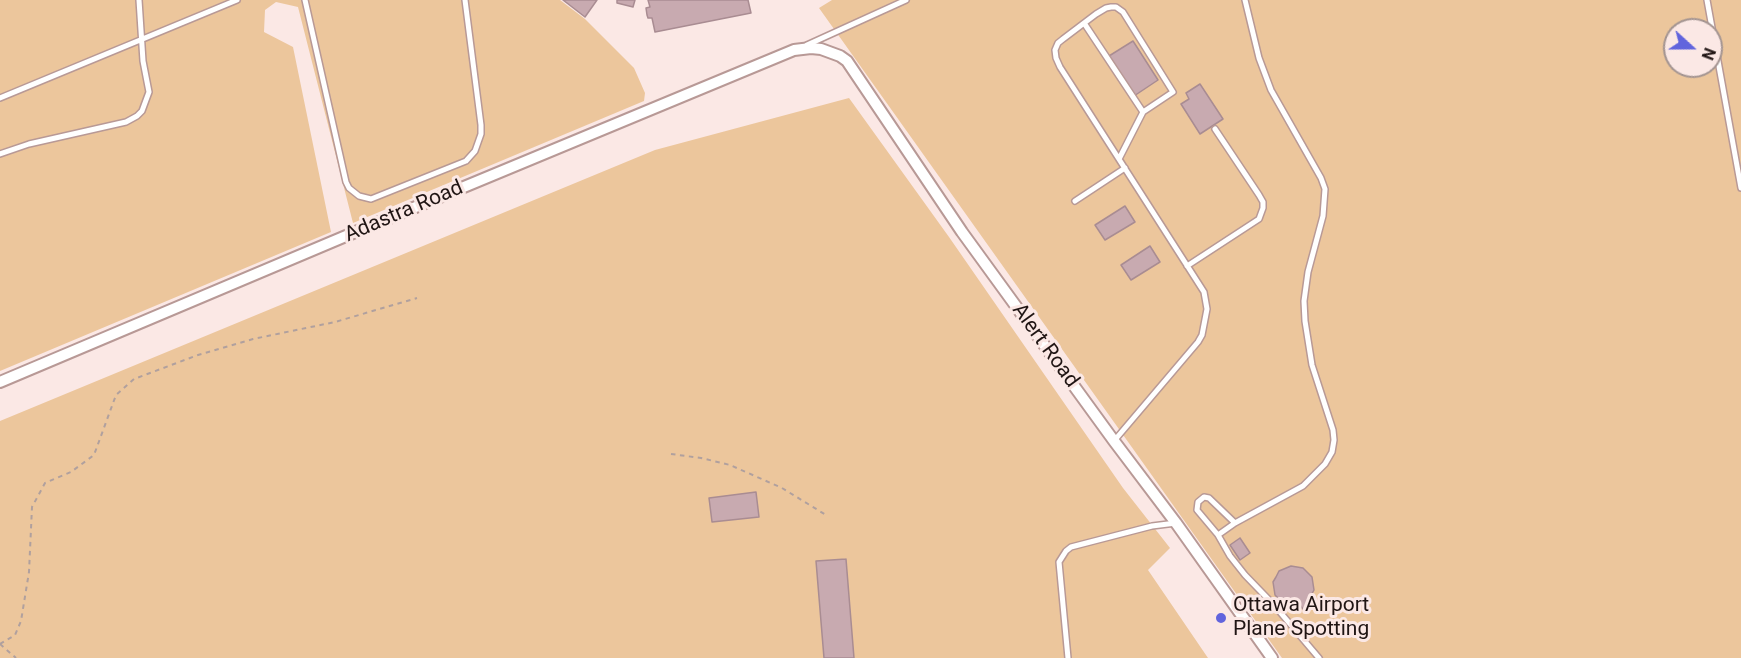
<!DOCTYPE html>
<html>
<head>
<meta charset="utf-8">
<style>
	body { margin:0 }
	#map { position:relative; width:1741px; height:658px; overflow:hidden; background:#fbe8e5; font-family:Roboto,sans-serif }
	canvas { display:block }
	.north { position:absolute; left:1663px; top:18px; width:60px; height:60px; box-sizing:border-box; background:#fbe8e5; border:2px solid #a39491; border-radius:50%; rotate:111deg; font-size:16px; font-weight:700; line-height:24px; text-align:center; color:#201514 }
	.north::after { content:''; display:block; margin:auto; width:21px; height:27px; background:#6164dd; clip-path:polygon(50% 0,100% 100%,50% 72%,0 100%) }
</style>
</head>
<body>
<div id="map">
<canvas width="1741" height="658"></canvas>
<div class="north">N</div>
</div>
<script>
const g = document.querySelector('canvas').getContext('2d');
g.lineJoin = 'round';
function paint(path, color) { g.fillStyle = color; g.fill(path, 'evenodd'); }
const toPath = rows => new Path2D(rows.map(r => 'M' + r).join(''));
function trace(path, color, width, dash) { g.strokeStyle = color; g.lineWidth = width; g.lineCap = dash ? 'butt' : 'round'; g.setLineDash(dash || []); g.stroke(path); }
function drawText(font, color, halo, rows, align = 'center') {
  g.font = font + ' Roboto,sans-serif'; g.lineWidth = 6; g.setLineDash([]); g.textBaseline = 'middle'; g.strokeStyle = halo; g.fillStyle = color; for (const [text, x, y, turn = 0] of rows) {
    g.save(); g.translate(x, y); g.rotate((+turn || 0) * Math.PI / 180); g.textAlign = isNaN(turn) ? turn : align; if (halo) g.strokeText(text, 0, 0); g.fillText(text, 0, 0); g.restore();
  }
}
paint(toPath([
	[0,0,560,0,585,19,634,68,645,93,644,101,353,223,298,7,276,2,265,10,264,32,293,47,331,232,0,371],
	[832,0,1741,0,1741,658,1282,658,819,8],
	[1675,30,1711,30,1711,66,1675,66],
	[849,98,949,237,1123,488,1170,548,1148,570,1208,658,0,658,0,421,655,150]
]), '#ecc69c');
const building = toPath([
	[563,0,597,0,585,17,563,0],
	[617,0,635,0,633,7,617,3,617,0],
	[648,0,748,0,751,13,655,32,652,18,648,18,647,15,646,8,650,7,648,0],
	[1133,41,1158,80,1134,96,1109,56,1133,41],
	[1200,84,1223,119,1200,134,1181,104,1189,99,1186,93,1200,84],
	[1125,206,1135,222,1105,240,1095,225,1125,206],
	[1150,246,1160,262,1131,280,1121,265,1150,246],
	[756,492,759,517,712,522,709,498,756,492],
	[1240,538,1250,553,1240,560,1230,545,1240,538],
	[846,559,854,658,824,658,816,561,846,559],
	[1291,566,1303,568,1312,577,1314,590,1309,599,1314,605,1305,612,1300,605,1290,606,1284,604,1275,595,1273,582,1276,577,1279,571,1291,566]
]);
paint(building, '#c8aab0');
trace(building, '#a98c92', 1.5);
const lane = toPath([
	[305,0,346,182,349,188,359,196,371,199,466,161,475,151,481,134,481,125,465,0],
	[1707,0,1741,188],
	[1084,23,1143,112],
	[807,45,906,0],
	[0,98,237,0],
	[0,154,29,144,126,122,137,116,142,111,149,92,143,61,139,0],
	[1075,201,1125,168],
	[1187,266,1259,219,1263,208,1263,202,1259,195,1215,129],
	[1114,441,1198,342,1202,335,1207,309,1204,292,1060,67,1056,58,1055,50,1058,43,1063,39,1096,14,1106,8,1111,7,1116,7,1123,12,1173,92,1143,112,1119,159],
	[1235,523,1209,498,1204,497,1198,502,1197,510,1218,535,1230,556,1245,575,1274,605,1319,658],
	[1218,535,1235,523,1303,486,1325,464,1332,452,1334,440,1333,430,1312,365,1305,321,1304,301,1308,272,1323,216,1325,189,1321,178,1271,90,1259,58,1245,0],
	[1068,658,1059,562,1066,551,1071,547,1152,526,1176,523]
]);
const street = toPath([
	[0,382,353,233,794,50,811,48,821,49,840,56,847,61,962,232,1114,441,1176,523,1272,658]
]);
trace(lane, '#b89996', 8);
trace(street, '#b89996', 14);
trace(toPath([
	[671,454,701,458,730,465,782,488,826,515],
	[0,644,15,635,21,621,29,572,32,507,45,483,71,472,94,455,116,395,134,379,198,355,253,339,335,322,417,298],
	[0,644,16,658]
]), '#b0a09e', 2, [4.5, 4.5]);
trace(lane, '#fff', 5);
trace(street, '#fff', 10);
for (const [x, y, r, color] of [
	[1221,618,6,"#6164dd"]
]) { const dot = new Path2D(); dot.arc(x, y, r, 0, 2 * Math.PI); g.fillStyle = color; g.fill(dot); trace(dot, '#fbe8e5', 2); }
drawText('21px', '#201514', '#fbe8e5', [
	["Adastra Road",404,212,-23],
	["Alert Road",1045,346,54]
]);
drawText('21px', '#201514', '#fbe8e5', [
	["Ottawa Airport",1233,606],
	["Plane Spotting",1233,630]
], 'left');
</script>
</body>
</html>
